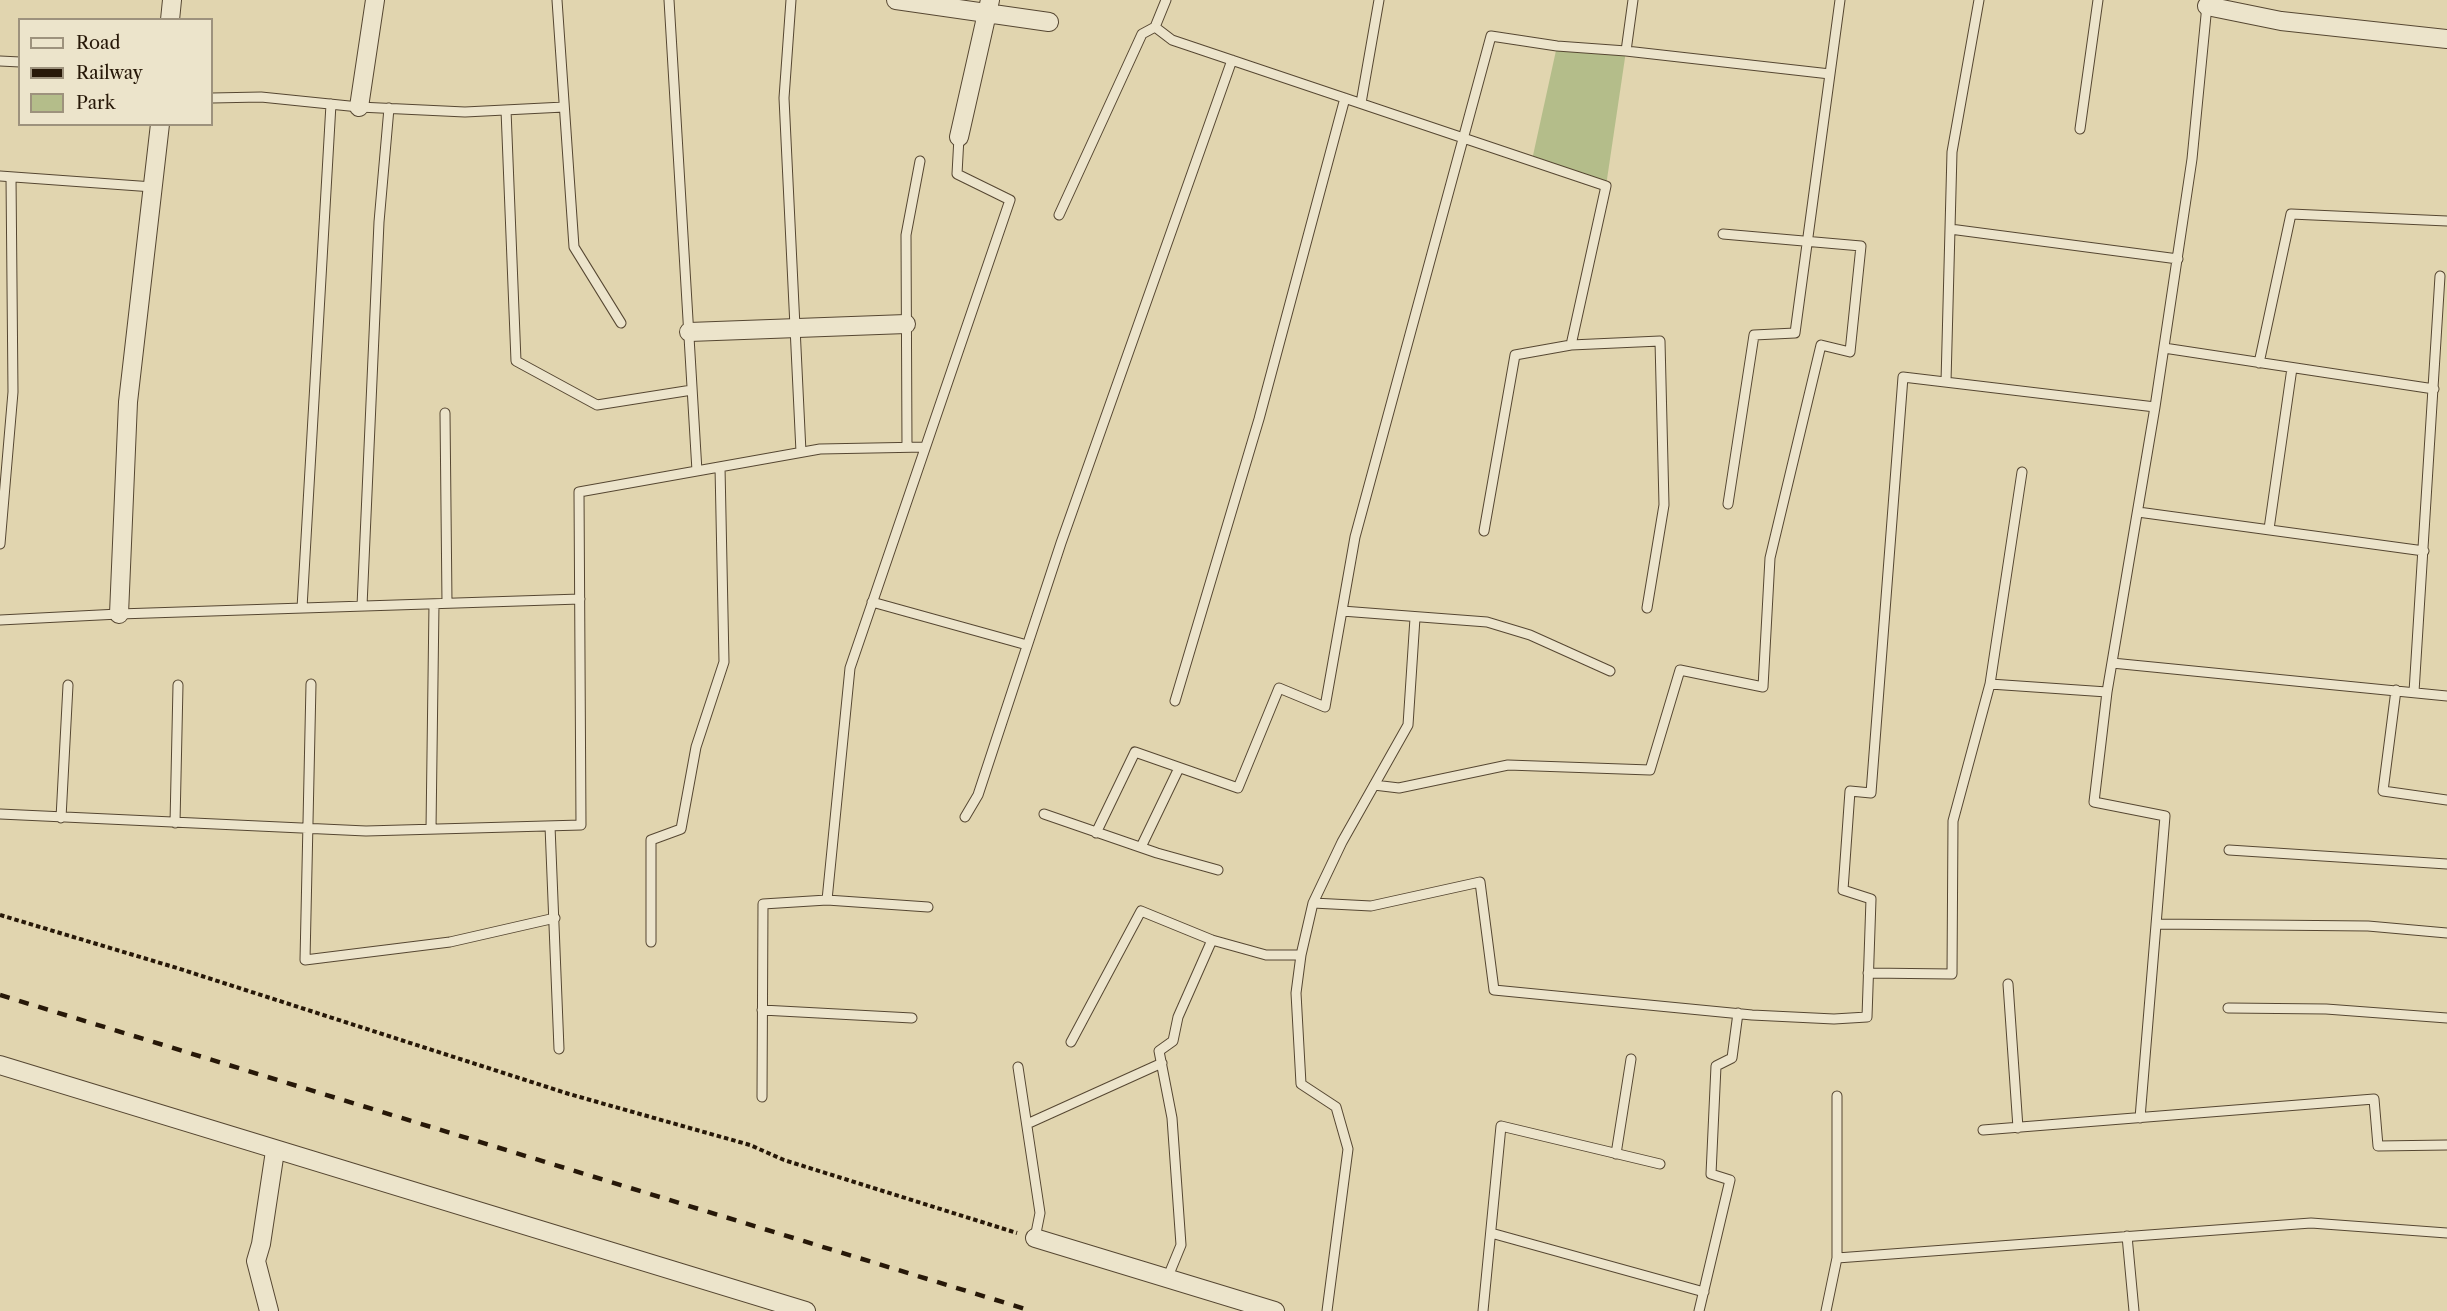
<!DOCTYPE html>
<html>
<head>
<meta charset="utf-8">
<style>
	body { margin:0 }
	#map { position:relative; width:2447px; height:1311px; overflow:hidden; background:#e1d5af; font-family:"Libre Caslon Text",serif }
	canvas { display:block }
	.legend { position:absolute; left:18px; top:18px; width:195px; height:108px; box-sizing:border-box; background:#ece4cb; border:2px solid #9d927d; margin:0; padding:8px 10px; list-style:none; font-size:18px; color:#271808 }
	.legend li { display:flex; align-items:center; gap:12px; height:30px }
	.legend b { width:30px; border:2px solid #9d927d }
</style>
</head>
<body>
<div id="map">
<canvas width="2447" height="1311"></canvas>
<ul class="legend">
<li><b style="height:8px;background:#ece4cb"></b>Road</li>
<li><b style="height:8px;background:#271808"></b>Railway</li>
<li><b style="height:16px;background:#b4bd8a"></b>Park</li>
</ul>
</div>
<script>
const g = document.querySelector('canvas').getContext('2d');
g.lineJoin = 'round';
function paint(path, color) { g.fillStyle = color; g.fill(path, 'evenodd'); }
const toPath = rows => new Path2D(rows.map(r => 'M' + r).join(''));
function trace(path, color, width, dash) { g.strokeStyle = color; g.lineWidth = width; g.lineCap = dash ? 'butt' : 'round'; g.setLineDash(dash || []); g.stroke(path); }
paint(toPath([
	[1557,46,1626,51,1606,186,1532,160]
]), '#b4bd8a');
const service = toPath([
	[557,0,574,247,621,323],
	[669,0,697,471],
	[791,0,784,98,801,452],
	[1155,27,1172,40,1606,186,1571,345],
	[1626,51,1633,0],
	[0,61,20,62],
	[212,98,261,97,359,107,465,112,564,107],
	[1361,103,1379,0],
	[506,110,516,361,597,405,692,390],
	[2080,129,2098,0],
	[0,176,153,187],
	[1059,215,1142,34,1155,27,1166,0],
	[1950,229,2178,259],
	[2164,348,2434,389],
	[2259,363,2291,214,2447,221],
	[1946,382,1952,152,1979,0],
	[445,413,447,603],
	[907,447,906,235,920,161],
	[1728,504,1754,335,1795,333,1840,0],
	[2138,512,2424,551],
	[2269,529,2292,368],
	[1484,531,1515,355,1571,345,1660,341,1664,505,1647,608],
	[0,544,13,392,11,177],
	[872,602,1027,645],
	[362,606,379,222,389,108],
	[302,608,331,104],
	[1342,611,1487,622,1530,635,1610,671],
	[0,620,119,614,580,599],
	[2112,663,2447,696],
	[311,684,305,960,450,942,555,918],
	[1990,684,2107,692,2155,407,2192,159,2207,5],
	[2396,690,2383,791,2447,800],
	[2107,692,2094,802,2165,816,2140,1118],
	[2414,692,2440,276],
	[1175,701,1259,419,1345,98],
	[1374,785,1399,788,1508,765,1650,770,1680,670,1763,687,1770,558,1821,345,1850,352,1861,246,1723,234],
	[0,814,366,831,581,825,579,492,820,449,925,447],
	[1044,814,1157,853,1218,870],
	[965,817,978,795,1061,543,1232,60],
	[61,818,68,685],
	[175,823,178,685],
	[550,826,559,1049],
	[431,829,434,604],
	[1096,833,1135,752,1238,788,1279,688,1325,707,1355,537,1491,36,1557,46,1626,51,1830,74],
	[1141,847,1179,768],
	[2229,850,2447,864],
	[827,900,850,668,1010,200,957,174,959,137],
	[1313,903,1371,906,1480,882,1494,990,1752,1015,1834,1019,1867,1017,1871,899,1843,890,1850,791,1871,793,1903,377,2155,407],
	[2156,924,2368,926,2447,933],
	[651,942,651,840,681,829,696,747,724,662,720,467],
	[1868,973,1952,974,1953,821,1990,684,2022,472],
	[2008,984,2018,1128],
	[2228,1008,2326,1009,2447,1018],
	[762,1010,912,1018],
	[1071,1042,1141,911,1212,940,1266,955,1301,955],
	[1018,1067,1040,1213,1035,1238],
	[762,1097,763,904,827,900,928,907],
	[1027,1124,1162,1063],
	[1983,1130,2374,1099,2378,1146,2447,1145],
	[1616,1154,1631,1059],
	[1491,1233,1704,1292],
	[2127,1236,2134,1311],
	[1837,1258,2311,1223,2447,1233],
	[1167,1279,1181,1245,1172,1118,1159,1051,1173,1041,1178,1017,1212,940],
	[1327,1311,1348,1149,1336,1107,1301,1084,1296,993,1301,955,1313,903,1342,842,1408,725,1415,618],
	[1483,1311,1501,1126,1660,1164],
	[1699,1311,1730,1180,1711,1174,1716,1066,1732,1058,1738,1013],
	[1826,1311,1837,1258,1837,1096]
]);
const minor = toPath([
	[896,0,1049,22],
	[2207,6,2281,21,2447,39],
	[170,20,172,0],
	[359,107,375,0],
	[959,137,990,0],
	[689,332,906,324],
	[119,614,128,402,160,124],
	[0,1065,806,1311],
	[1035,1238,1275,1311],
	[269,1311,256,1261,261,1244,275,1151]
]);
trace(service, '#564732', 11);
trace(minor, '#564732', 20);
trace(toPath([
	[0,915,177,968,569,1094,750,1145,784,1160,1017,1233]
]), '#271808', 4, [4.5, 3]);
trace(service, '#ece4cb', 9);
trace(minor, '#ece4cb', 18);
trace(toPath([
	[0,995,1032,1311]
]), '#271808', 4.5, [10, 10]);
</script>
</body>
</html>
